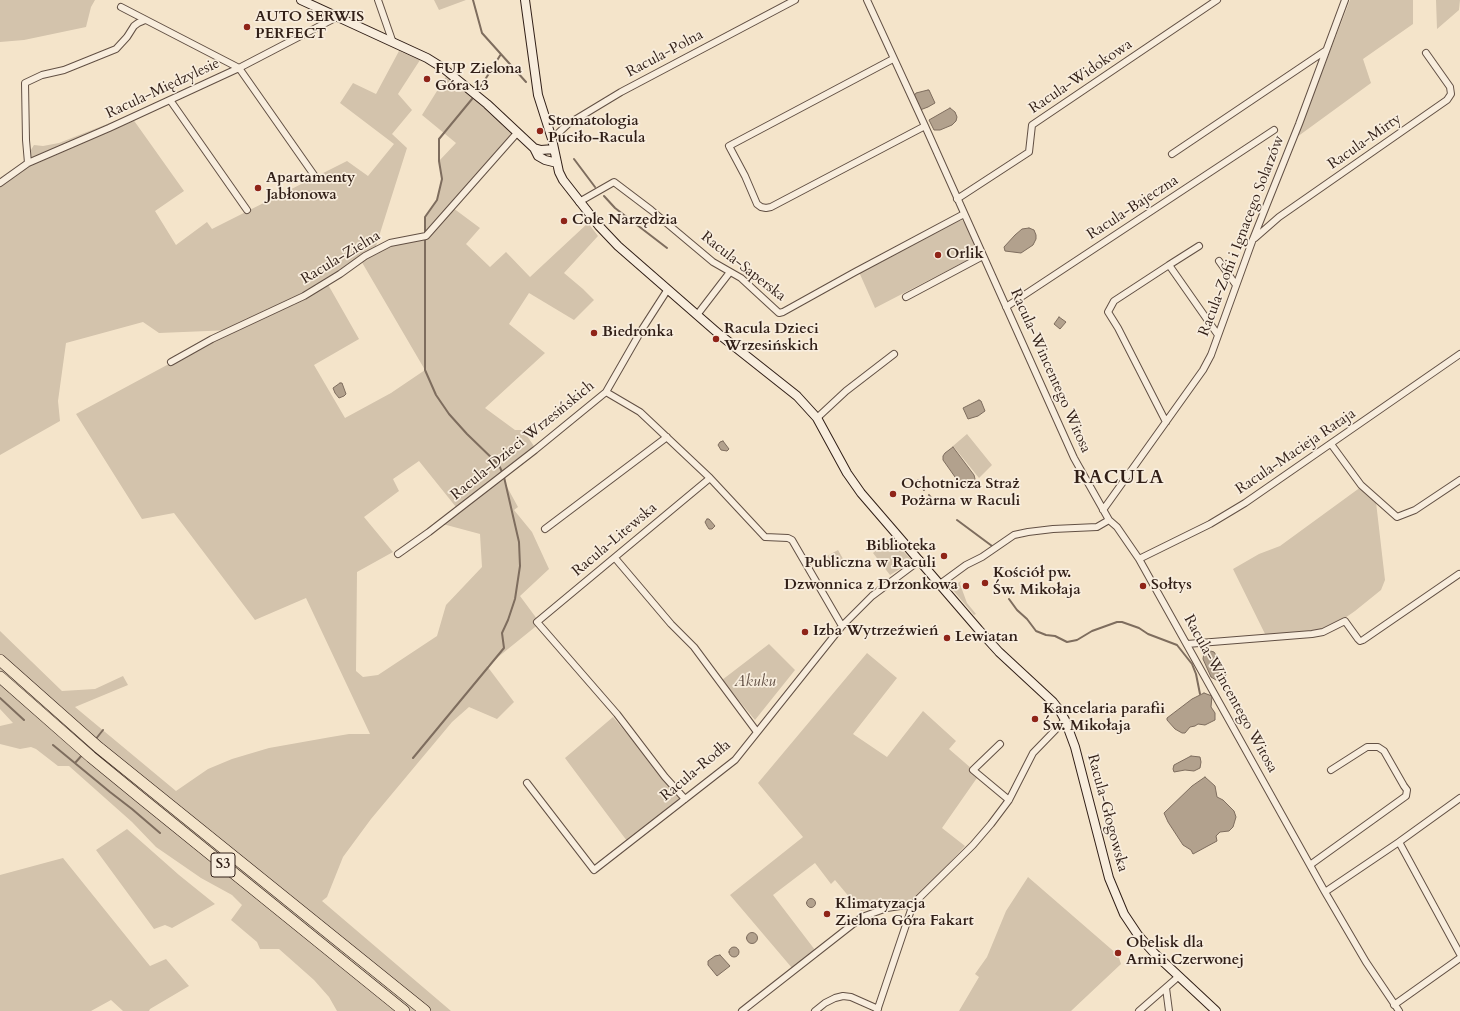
<!DOCTYPE html>
<html>
<head>
<meta charset="utf-8">
<style>
	body { margin:0 }
	canvas { display:block; background:#f4e4ca }
</style>
</head>
<body>
<canvas width="1460" height="1011"></canvas>
<script>
const g = document.querySelector('canvas').getContext('2d');
g.lineJoin = 'round';
function paint(path, color) { g.fillStyle = color; g.fill(path, 'evenodd'); }
const toPath = rows => new Path2D(rows.map(r => 'M' + r).join(''));
function trace(path, color, width, dash) { g.strokeStyle = color; g.lineWidth = width; g.lineCap = dash ? 'butt' : 'round'; g.setLineDash(dash || []); g.stroke(path); }
function drawText(font, color, halo, rows, align = 'center') {
  g.font = font + ' Cardo,serif'; g.lineWidth = 3.5; g.setLineDash([]); g.textBaseline = 'middle'; g.strokeStyle = halo; g.fillStyle = color; for (const [text, x, y, turn = 0] of rows) {
    g.save(); g.translate(x, y); g.rotate((+turn || 0) * Math.PI / 180); g.textAlign = isNaN(turn) ? turn : align; if (halo) g.strokeText(text, 0, 0); g.fillText(text, 0, 0); g.restore();
  }
}
paint(toPath([
	[0,0,95,0,91,7,86,27,24,40,0,42],
	[434,0,466,0,439,10],
	[1350,0,1413,0,1413,24,1363,59,1371,83,1297,137],
	[1436,0,1460,0,1459,10,1437,29],
	[399,51,420,60,398,94,412,110,392,134,407,148,375,249,425,236,425,217,437,200,442,179,439,161,456,143,422,115,447,75,464,89,512,134,449,205,480,228,466,244,490,267,506,252,530,277,588,223,598,236,564,273,583,289,594,300,574,320,529,293,509,324,545,353,485,408,515,430,523,430,536,449,503,474,506,485,518,507,514,510,532,532,549,569,520,596,540,623,487,666,514,702,497,719,469,707,452,722,371,819,343,857,327,897,322,901,451,1011,337,1011,329,997,314,980,279,949,260,949,257,942,231,920,242,905,232,895,201,878,156,847,132,822,69,766,58,766,36,749,31,747,20,749,0,744,0,726,13,723,0,709,0,631,62,691,95,689,123,676,128,685,75,707,176,791,208,769,232,759,269,748,331,737,349,734,370,734,306,598,255,620,174,513,142,519,76,414,232,330,159,333,143,322,66,343,58,401,60,421,0,455,0,182,24,161,34,145,43,146,59,143,130,115,184,191,155,211,176,245,207,222,212,229,347,161,368,176,394,144,340,103,353,83,376,94],
	[360,259,425,370,391,393,345,418,314,365,359,339,326,281],
	[419,461,456,507,439,523,480,534,482,567,446,605,437,636,378,675,363,677,356,671,357,572,393,552,364,517,399,491,393,479],
	[962,220,966,224,979,254,875,308,859,272,952,223],
	[967,434,992,465,979,478,953,446],
	[1365,484,1371,492,1376,502,1385,580,1381,590,1355,611,1335,625,1318,634,1267,638,1233,569,1259,554,1280,546],
	[890,538,911,559,908,564,890,575,873,553],
	[838,550,846,564,836,570,827,556],
	[961,581,960,584,967,603,976,614,974,615,952,589,952,587],
	[769,644,795,670,755,720,722,680],
	[867,653,897,678,853,734,887,757,923,711,956,741,949,749,979,775,942,828,965,846,936,877,911,901,861,911,835,880,831,884,815,863,773,895,815,950,792,968,730,895,803,837,758,783],
	[613,717,681,798,627,841,565,758],
	[127,829,179,875,215,904,172,928,165,925,154,929,96,850],
	[63,858,150,966,166,959,189,986,150,1009,149,1011,123,1011,111,1000,91,1011,0,1011,0,875],
	[1028,877,1118,955,1121,964,1071,1011,959,1011,979,977,975,974,987,957,1006,911]
]), '#d3c3ac');
const water = toPath([
	[928,90,929,90,935,103,928,107,920,110,914,96,916,93,928,90],
	[950,108,955,112,957,117,956,121,952,125,940,130,934,130,929,120,950,108],
	[1029,228,1034,230,1036,235,1036,239,1033,245,1021,253,1005,251,1004,247,1015,235,1022,229,1029,228],
	[1059,317,1066,322,1060,329,1054,324,1059,317],
	[340,383,342,383,346,394,344,396,339,398,335,393,333,388,340,383],
	[979,400,981,401,985,411,978,416,968,419,963,408,979,400],
	[723,441,729,449,727,451,721,450,718,445,720,442,723,441],
	[953,447,974,475,975,479,972,485,964,485,960,484,943,460,943,456,945,453,953,447],
	[707,519,709,519,715,526,712,529,709,529,707,526,705,522,707,519],
	[1207,650,1214,652,1224,668,1226,675,1222,679,1216,680,1211,677,1203,659,1204,652,1207,650],
	[1204,693,1212,696,1211,707,1215,713,1215,720,1205,725,1198,724,1195,726,1190,727,1185,733,1182,733,1175,729,1167,720,1167,718,1192,699,1204,693],
	[1191,756,1200,757,1201,762,1200,768,1194,771,1185,770,1174,772,1173,769,1174,765,1191,756],
	[1205,777,1215,786,1217,797,1223,800,1234,811,1236,817,1233,827,1229,831,1220,832,1216,836,1217,841,1193,854,1191,850,1183,845,1168,822,1164,813,1192,786,1205,777],
	'806.5 903a4.5 4.5 0 1 1 9 0a4.5 4.5 0 1 1-9 0Z',
	'746.5 938a5.5 5.5 0 1 1 11 0a5.5 5.5 0 1 1-11 0Z',
	'729 952a5 5 0 1 1 10 0a5 5 0 1 1-10 0Z',
	[720,955,730,966,717,976,708,965,708,961,715,956,720,955]
]);
paint(water, '#b2a18d');
trace(water, '#7e6d5e', 1);
trace(toPath([
	[473,0,482,33,526,82],
	[478,91,501,54],
	[574,159,595,187],
	[604,196,615,208,667,248],
	[425,234,425,217,437,200,442,179,439,161,439,139,472,99],
	[425,238,425,370,436,395,449,414,467,434,499,465,502,472],
	[918,480,924,490],
	[929,495,936,504],
	[957,520,992,546],
	[1009,599,1017,610,1027,619,1036,631,1046,635,1055,636,1067,642,1077,640,1092,631,1117,622,1122,622,1139,628,1148,634,1177,645,1192,664,1196,674,1200,694],
	[0,698,24,720],
	[95,740,103,730],
	[53,745,110,792,132,809,160,833],
	[413,758,504,648,502,633,508,620,515,599,520,566,519,542,504,477],
	[75,763,83,754]
]), '#7e6d5e', 2);
const street = toPath([
	[378,0,393,43],
	[867,0,925,126,1074,458,1109,520,1117,527,1139,559,1325,892,1366,962,1399,1011],
	[121,7,239,68,314,175],
	[893,59,729,146,745,176,757,204,761,207,766,208,771,207,925,126],
	[170,100,247,210],
	[552,139,568,124,621,92,795,0],
	[1172,154,1325,51],
	[28,163,26,140,25,83,42,75,64,70,116,49,127,37,134,26,138,23,145,20],
	[0,183,28,163,109,128,239,68,337,17],
	[957,199,1029,152,1032,125,1217,0],
	[579,202,614,182,651,210,713,262,741,278,779,313,783,312,855,272,964,214],
	[1255,238,1279,217,1447,100,1451,94,1450,87,1426,53],
	[1219,261,1236,285],
	[1169,265,1199,246],
	[906,297,983,256],
	[1006,307,1274,130],
	[697,315,730,272],
	[171,362,212,339,304,296,340,274,365,256,390,243,426,236,517,133],
	[606,392,640,412,710,478,765,537,788,538,792,540,842,626],
	[817,418,846,391,894,354],
	[1166,422,1118,328,1108,312,1114,301,1169,265,1218,335],
	[1331,444,1361,485,1397,517,1415,510,1460,480],
	[1103,510,1203,370,1211,355,1253,239,1299,124,1345,0],
	[545,529,667,437],
	[398,554,429,532,535,450,606,392,641,331,668,289],
	[615,558,671,624,694,647,757,732],
	[1139,559,1210,524,1245,503,1460,354],
	[940,584,966,565,982,557,1014,535,1028,532,1053,529,1097,527,1109,520],
	[1187,644,1312,634,1323,632,1345,621,1358,639,1360,641,1363,640,1459,574],
	[1000,744,973,770,1009,800],
	[527,783,594,870,735,760,842,626,872,596,920,560],
	[685,799,665,777,617,714,537,622,710,478],
	[1399,842,1460,954],
	[1310,865,1406,796,1407,790,1404,786,1384,751,1378,747,1367,747,1331,770],
	[1325,892,1399,842,1460,798],
	[1166,988,1169,1011],
	[1394,1005,1460,958],
	[742,1011,862,917,887,908,913,904],
	[815,1011,825,1003,835,998,843,996,851,997,878,1009],
	[877,1011,913,904,973,845,991,824,1009,800,1033,753,1065,720],
	[1139,1011,1178,977]
]);
const secondary = toPath([
	[301,0,427,58,443,68,487,104,534,148,538,156,545,160,557,163],
	[525,0,538,95,552,139,559,172,563,180,599,226,618,246,720,335,797,396,817,418,847,473,861,493,979,630,999,652,1053,702,1060,711,1065,720,1075,747,1109,878,1124,914,1138,935,1155,954,1216,1011],
	[534,148,541,150,554,149]
]);
const highway = toPath([
	[0,660,98,747,425,1011],
	[0,677,91,757,141,798,404,1011]
]);
trace(street, '#625044', 8);
trace(secondary, '#311f17', 10);
trace(highway, '#311f17', 12);
trace(street, '#f8eddd', 6);
trace(secondary, '#f8eddd', 8);
trace(highway, '#f4e4ca', 11);
for (const [x, y, r, color] of [
	[247,27,4,"#8f2418"],
	[427,79,4,"#8f2418"],
	[540,131,4,"#8f2418"],
	[258,188,4,"#8f2418"],
	[564,221,4,"#8f2418"],
	[938,255,4,"#8f2418"],
	[594,333,4,"#8f2418"],
	[716,339,4,"#8f2418"],
	[893,494,4,"#8f2418"],
	[944,556,4,"#8f2418"],
	[985,583,4,"#8f2418"],
	[966,586,4,"#8f2418"],
	[1143,586,4,"#8f2418"],
	[805,632,4,"#8f2418"],
	[947,638,4,"#8f2418"],
	[1035,719,4,"#8f2418"],
	[827,914,4,"#8f2418"],
	[1118,953,4,"#8f2418"]
]) { const dot = new Path2D(); dot.arc(x, y, r, 0, 2 * Math.PI); g.fillStyle = color; g.fill(dot); trace(dot, '#f8eddd', 1.5); }
for (const [x, y, w] of [
	[223,865,24]
]) { const box = new Path2D(); box.roundRect(x - w / 2, y - 12, w, 24, 3); g.fillStyle = '#f8eddd'; g.fill(box); trace(box, '#311f17', 1); }
drawText('bold 14px', '#311f17', null, [
	["S3",223,865]
]);
drawText('bold 15px', '#311f17', '#f8eddd', [
	["AUTO SERWIS",255,18],
	["PERFECT",255,35],
	["FUP Zielona",435,70],
	["Góra 13",435,87],
	["Stomatologia",548,122],
	["Puciło-Racula",548,139],
	["Apartamenty",266,179],
	["Jabłonowa",266,196],
	["Cole Narzędzia",572,221],
	["Orlik",946,255],
	["Racula Dzieci",724,330],
	["Wrzesińskich",724,347],
	["Biedronka",602,333],
	["Ochotnicza Straż",901,485],
	["Pożarna w Raculi",901,502],
	["Biblioteka",936,547,"right"],
	["Publiczna w Raculi",936,564,"right"],
	["Kościół pw.",993,574],
	["Św. Mikołaja",993,591],
	["Dzwonnica z Drzonkowa",958,586,"right"],
	["Sołtys",1151,586],
	["Izba Wytrzeźwień",813,632],
	["Lewiatan",955,638],
	["Kancelaria parafii",1043,710],
	["Św. Mikołaja",1043,727],
	["Klimatyzacja",835,905],
	["Zielona Góra Fakart",835,922],
	["Obelisk dla",1126,944],
	["Armii Czerwonej",1126,961]
], 'left');
drawText('15px', '#311f17', '#f8eddd', [
	["Racula-Polna",665,54,-28],
	["Racula-Widokowa",1081,77,-34],
	["Racula-Międzylesie",163,89,-25],
	["Racula-Mirty",1365,142,-35],
	["Racula-Bajeczna",1133,208,-33],
	["Racula-Zofii i Ignacego Solarzów",1242,236,-69],
	["Racula-Zielna",341,258,-31],
	["Racula-Saperska",743,267,38],
	["Racula-Wincentego Witosa",1050,371,66],
	["Racula-Dzieci Wrzesińskich",523,441,-39],
	["Racula-Macieja Rataja",1296,452,-34],
	["Racula-Litewska",615,540,-40],
	["Racula-Wincentego Witosa",1230,694,61],
	["Racula-Rodła",696,771,-40],
	["Racula-Głogowska",1107,813,75]
]);
drawText('italic 15px', '#625044', '#f8eddd', [
	["Akuku",755,683]
]);
g.letterSpacing = '1px';
drawText('bold 19px', '#311f17', '#f8eddd', [
	["RACULA",1119,479]
]);
g.letterSpacing = '0px';
</script>
</body>
</html>
